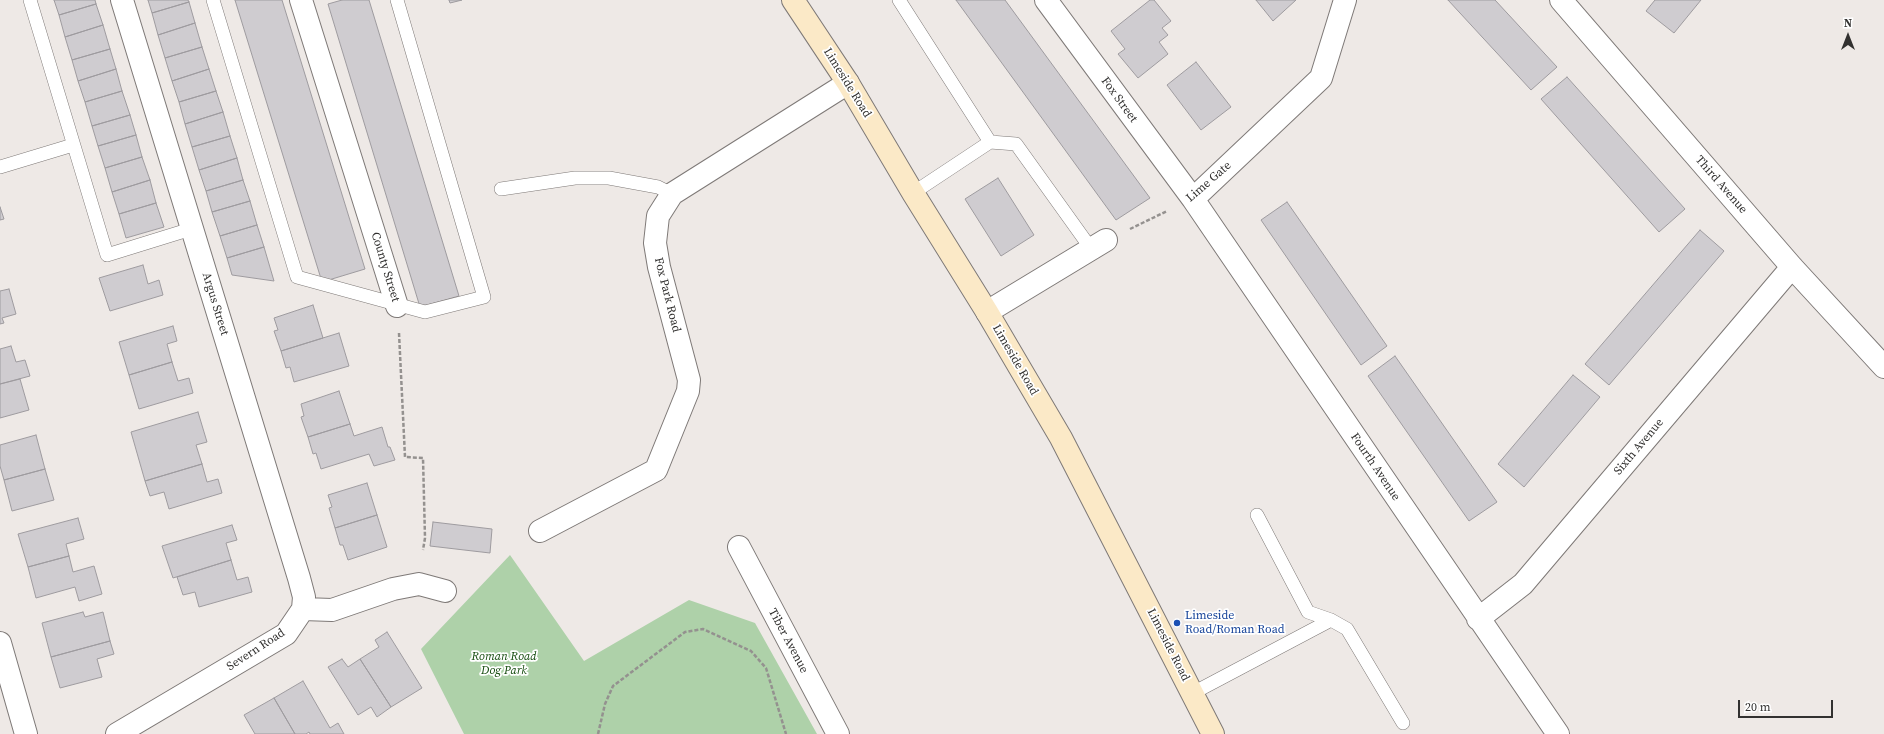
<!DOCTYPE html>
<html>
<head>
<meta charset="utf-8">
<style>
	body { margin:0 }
	#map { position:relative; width:1884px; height:734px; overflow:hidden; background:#eee9e6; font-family:"Source Serif 4",serif }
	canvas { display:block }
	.north { position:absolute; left:1828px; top:16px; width:40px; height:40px; -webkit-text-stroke:3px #fff; paint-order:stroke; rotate:0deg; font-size:11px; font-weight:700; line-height:16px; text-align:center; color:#323130 }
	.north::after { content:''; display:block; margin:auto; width:14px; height:18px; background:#323130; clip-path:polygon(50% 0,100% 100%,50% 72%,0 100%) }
	.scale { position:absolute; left:1738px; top:700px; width:95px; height:18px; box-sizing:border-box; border:2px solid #323130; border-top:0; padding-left:5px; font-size:12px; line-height:14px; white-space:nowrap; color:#323130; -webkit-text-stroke:3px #fff; paint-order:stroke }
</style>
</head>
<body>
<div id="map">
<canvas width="1884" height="734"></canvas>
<div class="north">N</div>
<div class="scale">20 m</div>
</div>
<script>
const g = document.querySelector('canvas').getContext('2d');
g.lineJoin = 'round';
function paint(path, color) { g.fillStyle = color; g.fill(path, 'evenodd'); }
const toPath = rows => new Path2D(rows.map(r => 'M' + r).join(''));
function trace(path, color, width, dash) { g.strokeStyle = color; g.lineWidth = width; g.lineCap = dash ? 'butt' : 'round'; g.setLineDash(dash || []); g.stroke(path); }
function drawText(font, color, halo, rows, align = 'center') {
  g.font = font + ' "Source Serif 4",serif'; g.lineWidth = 3.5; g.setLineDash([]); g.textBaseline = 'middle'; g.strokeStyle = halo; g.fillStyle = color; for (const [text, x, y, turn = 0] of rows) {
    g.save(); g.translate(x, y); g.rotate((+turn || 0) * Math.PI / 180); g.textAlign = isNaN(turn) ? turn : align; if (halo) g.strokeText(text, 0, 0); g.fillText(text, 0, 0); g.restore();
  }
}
paint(toPath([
	[510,555,584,661,689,600,755,623,817,734,464,734,421,649]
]), '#aed1a9');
const building = toPath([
	[54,0,95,0,96,4,59,15,54,0],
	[148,0,188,0,189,2,152,13,148,0],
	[235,0,282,0,365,269,322,282,235,0],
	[342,0,369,0,459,296,420,307,328,4,342,0],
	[449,0,462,0,450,3,449,0],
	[956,0,1005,0,1150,198,1116,220,956,0],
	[1150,0,1154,0,1171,21,1162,28,1168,35,1159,42,1168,54,1138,78,1118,54,1125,49,1111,31,1150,0],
	[1256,0,1296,0,1273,21,1256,0],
	[1448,0,1495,0,1557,67,1531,90,1448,0],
	[1655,0,1701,0,1674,33,1646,11,1655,0],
	[189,2,195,23,158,35,152,13,189,2],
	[96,4,103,25,65,37,59,15,96,4],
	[195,23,202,47,165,58,158,35,195,23],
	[103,25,110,49,72,60,65,37,103,25],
	[202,47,209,69,172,81,165,58,202,47],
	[110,49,116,69,78,81,72,60,110,49],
	[1196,62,1231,107,1201,130,1167,85,1196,62],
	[116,69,122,91,85,102,78,81,116,69],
	[209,69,216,91,179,102,172,81,209,69],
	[1567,77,1685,209,1659,232,1541,99,1567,77],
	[122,91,130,115,92,126,85,102,122,91],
	[216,91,223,112,185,124,179,102,216,91],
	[223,112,230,136,192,147,185,124,223,112],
	[130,115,136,135,98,146,92,126,130,115],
	[136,135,142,157,105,168,98,146,136,135],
	[230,136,237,158,199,170,192,147,230,136],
	[142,157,150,180,112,192,105,168,142,157],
	[237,158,243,180,206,191,199,170,237,158],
	[998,178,1034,235,1001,256,965,199,998,178],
	[150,180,156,203,119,214,112,192,150,180],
	[243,180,250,201,212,212,206,191,243,180],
	[250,201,257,225,220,236,212,212,250,201],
	[1287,202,1387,346,1361,365,1261,220,1287,202],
	[156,203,164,227,126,238,119,214,156,203],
	[0,207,4,219,0,220,0,207],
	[257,225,264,247,227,258,220,236,257,225],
	[1700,230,1724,251,1609,385,1585,364,1700,230],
	[264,247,274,281,232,275,227,258,264,247],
	[143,265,148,284,159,280,163,295,110,311,99,278,143,265],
	[9,289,16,314,2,318,4,323,0,324,0,291,9,289],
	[313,305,323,338,281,351,274,331,278,330,274,318,313,305],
	[173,326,177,341,167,344,172,362,129,375,119,342,173,326],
	[339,333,349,366,294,382,290,367,286,368,281,351,339,333],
	[11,346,16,362,25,360,30,376,0,384,0,349,11,346],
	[1395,356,1497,502,1469,521,1368,376,1395,356],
	[172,362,178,381,189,378,193,393,139,409,129,375,172,362],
	[1573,375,1600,397,1524,487,1498,464,1573,375],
	[20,379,29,410,0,418,0,384,20,379],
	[339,391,350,424,308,437,301,417,304,416,301,404,339,391],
	[198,412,207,442,196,445,202,464,145,481,131,432,198,412],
	[350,424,354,436,382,427,388,447,390,447,395,460,374,466,369,454,321,469,316,453,313,454,308,437,350,424],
	[36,435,45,469,4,480,0,466,0,445,36,435],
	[202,464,207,482,218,479,222,493,169,509,164,492,150,496,145,481,202,464],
	[45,469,54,500,12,511,4,480,45,469],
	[367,483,377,515,335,528,329,508,332,507,328,495,367,483],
	[377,515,387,547,348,560,343,545,340,545,335,528,377,515],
	[78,518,84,539,66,544,69,556,28,567,18,534,78,518],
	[433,522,492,529,490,553,430,546,433,522],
	[232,525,237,540,226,543,231,560,173,578,162,546,232,525],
	[69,556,73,572,94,566,102,594,79,601,75,587,36,598,28,567,69,556],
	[231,560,237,580,248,577,252,592,199,607,195,592,183,595,177,577,231,560],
	[83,612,85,617,103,612,110,641,51,657,42,623,83,612],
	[387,632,422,688,391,707,360,659,379,647,375,640,387,632],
	[110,641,114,654,97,659,102,677,60,688,51,657,110,641],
	[342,659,348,667,360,659,391,707,377,717,371,707,358,715,328,667,342,659],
	[303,681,330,728,338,723,344,734,310,734,309,732,306,734,295,734,274,698,303,681],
	[274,698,295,734,255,734,244,715,274,698]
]);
paint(building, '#cfccd0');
trace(building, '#9e9b9f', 1);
const lane = toPath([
	[30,0,107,255,191,229],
	[213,0,297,277,425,312,484,297,397,0],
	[899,0,990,142],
	[0,167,73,145],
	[501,189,575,178,609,178,658,187,672,194],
	[913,193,990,142,1016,144,1092,250],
	[1257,515,1308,612,1331,620,1347,629,1403,723],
	[1193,693,1331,620]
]);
const street = toPath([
	[122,0,299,578,304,597,303,609],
	[301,0,397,306],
	[1046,0,1193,199,1558,734],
	[1561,0,1792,267,1884,367],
	[1193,199,1321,78,1345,0],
	[987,312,1106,240],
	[540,531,656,470,688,391,689,380,659,267,655,243,658,216,672,194,848,83],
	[739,547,838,734],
	[303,609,332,610,393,589,419,584,445,591],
	[1478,619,1523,584,1792,267],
	[0,643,26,734],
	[117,734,286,634,303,609]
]);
const secondary = toPath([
	[793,0,848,83,913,193,987,312,1061,438,1213,734]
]);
trace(lane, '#7e7977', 14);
trace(street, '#7e7977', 24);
trace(secondary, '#7e7977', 24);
trace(toPath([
	[1130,229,1167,211],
	[399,333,405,457,423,458,425,538,423,550],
	[598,734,605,704,613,686,685,632,703,629,751,651,766,668,786,734]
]), '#94918f', 2.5, [4, 2]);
trace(lane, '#fff', 13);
trace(street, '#fff', 22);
trace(secondary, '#fbe9c7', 22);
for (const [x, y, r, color] of [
	[1177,623,4,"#1a4fb4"]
]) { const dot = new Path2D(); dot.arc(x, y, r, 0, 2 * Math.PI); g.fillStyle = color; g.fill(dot); trace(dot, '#fff', 1.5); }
drawText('12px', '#323130', '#fff', [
	["Limeside Road",847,83,58],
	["Fox Street",1119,100,54],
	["Lime Gate",1209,182,-41],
	["Third Avenue",1721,185,49],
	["County Street",385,267,73],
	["Fox Park Road",667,295,76],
	["Argus Street",215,304,73],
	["Limeside Road",1015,360,60],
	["Sixth Avenue",1639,447,-50],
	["Fourth Avenue",1375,467,56],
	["Tiber Avenue",788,641,62],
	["Limeside Road",1168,645,63],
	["Severn Road",256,650,-33]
]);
drawText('12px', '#164399', '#fff', [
	["Limeside",1185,616],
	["Road/Roman Road",1185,630]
], 'left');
drawText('italic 12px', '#12490b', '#fff', [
	["Roman Road",504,657],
	["Dog Park",504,671]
]);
</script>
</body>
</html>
